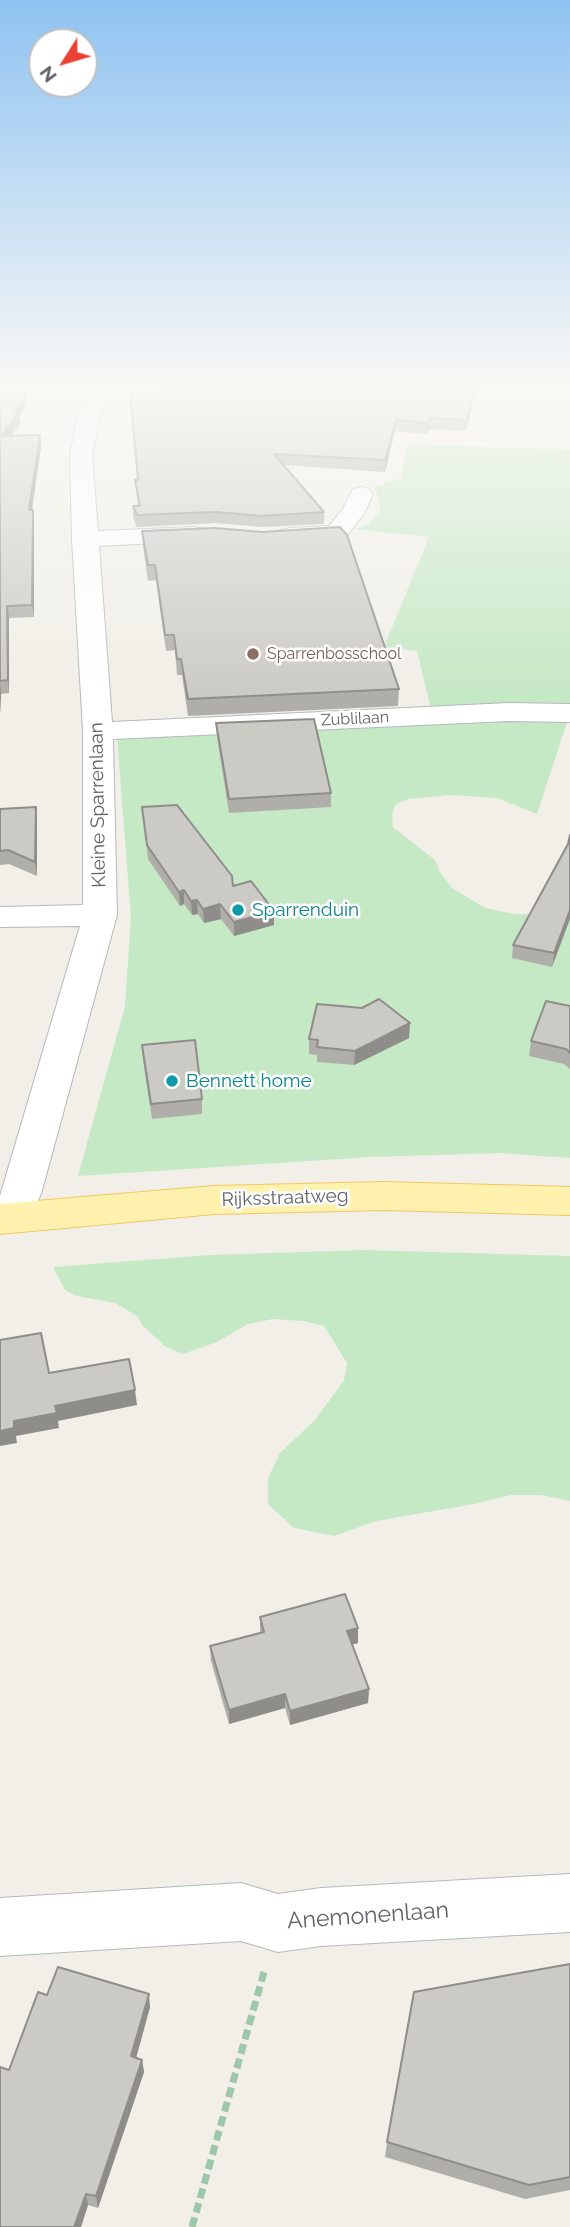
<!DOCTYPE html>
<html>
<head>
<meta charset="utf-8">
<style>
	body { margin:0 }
	#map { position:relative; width:570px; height:2227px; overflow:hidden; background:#f1efe8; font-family:Raleway,sans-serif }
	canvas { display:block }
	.north { position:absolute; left:28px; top:28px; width:70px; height:70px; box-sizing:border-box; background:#fff; border:2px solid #bfc1c3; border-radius:50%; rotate:233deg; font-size:19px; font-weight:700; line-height:28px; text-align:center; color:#5f6368 }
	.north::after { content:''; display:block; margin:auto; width:24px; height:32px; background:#ea4335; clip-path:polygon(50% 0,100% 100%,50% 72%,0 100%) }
</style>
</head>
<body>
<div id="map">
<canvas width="570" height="2227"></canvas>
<div class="north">N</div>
</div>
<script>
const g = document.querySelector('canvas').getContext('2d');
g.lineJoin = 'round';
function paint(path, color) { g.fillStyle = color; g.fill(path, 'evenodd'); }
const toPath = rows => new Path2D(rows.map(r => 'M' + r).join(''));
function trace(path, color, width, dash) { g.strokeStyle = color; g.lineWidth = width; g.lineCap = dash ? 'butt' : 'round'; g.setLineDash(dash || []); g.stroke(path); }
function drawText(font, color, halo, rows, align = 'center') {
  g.font = font + ' Raleway,sans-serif'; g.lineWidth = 5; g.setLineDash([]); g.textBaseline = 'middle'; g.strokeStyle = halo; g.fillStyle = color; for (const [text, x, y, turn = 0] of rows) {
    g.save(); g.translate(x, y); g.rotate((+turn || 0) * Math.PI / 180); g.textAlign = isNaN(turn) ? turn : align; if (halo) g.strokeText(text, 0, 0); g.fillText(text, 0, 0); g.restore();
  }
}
paint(toPath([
	[407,444,570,450,570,705,431,709,417,651,384,647,429,537,354,529,369,524,380,511,376,489,372,488,401,478],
	[569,716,537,814,497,798,451,795,408,799,396,804,392,814,393,827,435,860,440,872,452,888,485,908,514,914,570,916,570,1158,500,1153,371,1157,78,1176,125,1006,131,917,117,737],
	[364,1250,570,1256,570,1501,542,1495,511,1495,474,1504,376,1521,334,1536,294,1528,268,1504,268,1478,280,1453,316,1419,344,1380,347,1363,324,1326,303,1321,273,1319,248,1324,217,1342,183,1354,166,1347,143,1326,137,1316,115,1303,77,1296,65,1290,53,1267,210,1255]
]), '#c5e8c5');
const minor = toPath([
	[95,385,116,385,100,415,92,456,98,531,195,527,204,529,207,534,204,539,195,541,99,546,112,722,509,703,570,704,570,722,509,721,113,739,117,915,41,1194,25,1228,11,1233,0,1229,0,1196,80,926,0,927,0,907,83,905,83,731,72,539,70,456,78,415,95,385],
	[413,385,504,385,570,391,570,403,423,391,416,389,413,385],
	[361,487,369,489,373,494,365,512,345,538,290,542,281,540,278,535,281,530,290,528,329,526,342,510,353,489,361,487],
	[570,1874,570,1932,321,1946,278,1952,241,1941,0,1956,0,1898,241,1883,278,1894,321,1888,570,1874]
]);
const major = toPath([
	[383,1182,570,1187,570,1215,383,1210,214,1214,0,1234,0,1204,214,1186,383,1182]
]);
trace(minor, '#b5b8bc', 2);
trace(major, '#f2c960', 2);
trace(toPath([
	[192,2227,264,1972]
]), '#9cc7a9', 7, [10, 5]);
paint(minor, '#fff');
paint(major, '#fff2af');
paint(toPath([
	[475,387,474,398,466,431,429,429,427,434,395,431,385,472,284,465,324,512,324,524,262,527,215,523,137,527,133,517,133,506,138,506,135,480,137,480,158,393],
	[0,393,26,405,19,417,20,424,11,436,40,435,41,446,32,510,34,522,34,617,9,618,9,693,1,694,0,714],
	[142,531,399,689,398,706,188,716,182,675,177,675,175,650,166,651,156,580,148,581,143,546],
	[216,723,331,793,331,807,229,813,217,737],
	[142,807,233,886,274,911,274,925,234,936,221,919,204,923,198,914,192,915,184,904,180,906,148,859],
	[0,809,37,821,37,876,9,864,0,865],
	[568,844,552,967,512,958,513,945],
	[570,1006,570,1069,564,1064,529,1056,531,1041],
	[409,1038,354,1065,317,1062,317,1055,309,1054,309,1039],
	[142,1045,202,1099,202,1114,152,1119,143,1059],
	[260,1617,358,1628,358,1643,352,1644,369,1689,368,1703,290,1725,285,1708,229,1724,211,1661,210,1646,260,1633],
	[570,1964,570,2190,525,2199,385,2157,387,2142],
	[47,1995,150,2007,136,2058,142,2060,144,2072,98,2208,88,2205,81,2227,0,2227,9,2070]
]), '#afaea9');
paint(toPath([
	[475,387,474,398,466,431,467,420],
	[25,394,26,405,19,417,20,424,2,447,1,436],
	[430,418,429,429,427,434,427,423],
	[396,420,395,431,385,472,385,460],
	[40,435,41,446,30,522,29,510],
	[33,510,34,522,34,617,32,605],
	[7,606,9,618,9,693,8,680],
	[0,683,1,694,0,714],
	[36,807,37,821,37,876,35,862],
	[184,890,184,904,180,906,179,892],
	[197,900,198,914,192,915,191,901],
	[220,904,221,919,204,923,203,909],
	[570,910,570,919,552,967,554,953],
	[274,911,274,925,234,936,234,922],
	[410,1023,409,1038,354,1065,355,1051],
	[135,1390,137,1405,58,1421,59,1428,16,1436,17,1443,0,1446,0,1431,14,1421,55,1406],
	[358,1628,358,1643,347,1646,347,1631],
	[369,1689,368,1703,290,1725,290,1711],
	[285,1694,285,1708,229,1724,229,1710],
	[149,1994,150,2007,133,2069,131,2056],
	[142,2060,144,2072,98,2208,96,2196],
	[86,2194,88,2205,81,2227,74,2227]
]), '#8f8d8a');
const building = toPath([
	[164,385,450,385,475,387,467,420,430,418,427,423,396,420,385,460,274,454,324,512,262,516,215,512,137,515,133,506,140,506,135,480,138,480,130,392,158,393,164,385],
	[0,393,25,394,14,413,18,413,1,436,40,435,29,510,33,510,32,605,7,606,8,680,0,681,0,393],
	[340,527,347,535,399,689,188,699,181,659,177,659,174,635,165,635,155,565,148,565,142,531,215,528,262,532,340,527],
	[314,719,331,793,229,799,216,723,314,719],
	[177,805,232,876,233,886,251,881,274,911,234,922,220,904,203,909,197,900,191,901,184,890,179,892,147,845,142,807,177,805],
	[36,807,35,862,8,850,0,851,0,809,36,807],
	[570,835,570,910,554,953,513,945,568,844,570,835],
	[379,999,410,1023,355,1051,317,1047,318,1040,309,1039,317,1004,362,1008,379,999],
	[546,1001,570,1006,570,1053,566,1049,531,1041,546,1001],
	[195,1040,202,1099,151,1104,142,1045,195,1040],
	[41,1333,49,1373,129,1359,135,1390,55,1406,57,1413,14,1421,14,1428,0,1431,0,1340,41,1333],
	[345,1594,358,1628,347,1631,369,1689,290,1711,285,1694,229,1710,210,1646,264,1632,260,1617,345,1594],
	[570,1964,570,2177,529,2185,387,2142,414,1992,570,1964],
	[58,1967,149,1994,131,2056,142,2060,96,2196,86,2194,74,2227,0,2227,0,2067,9,2070,38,1992,47,1995,58,1967]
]);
paint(building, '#cccac5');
trace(building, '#8f8d8a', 2);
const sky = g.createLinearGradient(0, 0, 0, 697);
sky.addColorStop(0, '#8fc3f1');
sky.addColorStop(0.55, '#f9f8f5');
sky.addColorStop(1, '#f9f8f500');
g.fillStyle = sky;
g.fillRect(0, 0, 570, 697);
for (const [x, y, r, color] of [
	[253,654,7,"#8d6e63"],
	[238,910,7,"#0f9aa8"],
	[172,1081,7,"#0f9aa8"]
]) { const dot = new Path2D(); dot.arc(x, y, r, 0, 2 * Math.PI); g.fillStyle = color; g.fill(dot); trace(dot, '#fff', 2.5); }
drawText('16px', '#785e54', '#fff', [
	["Sparrenbosschool",267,654]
], 'left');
drawText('16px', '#5f6368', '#fff', [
	["Zublilaan",355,719,-3]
]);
drawText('19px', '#5f6368', '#fff', [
	["Kleine Sparrenlaan",98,805,-91],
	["Rijksstraatweg",285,1198,-2]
]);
drawText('19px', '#0d838f', '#fff', [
	["Sparrenduin",252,910],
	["Bennett home",186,1081]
], 'left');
drawText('23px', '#5f6368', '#fff', [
	["Anemonenlaan",368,1916,-4]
]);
</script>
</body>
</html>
